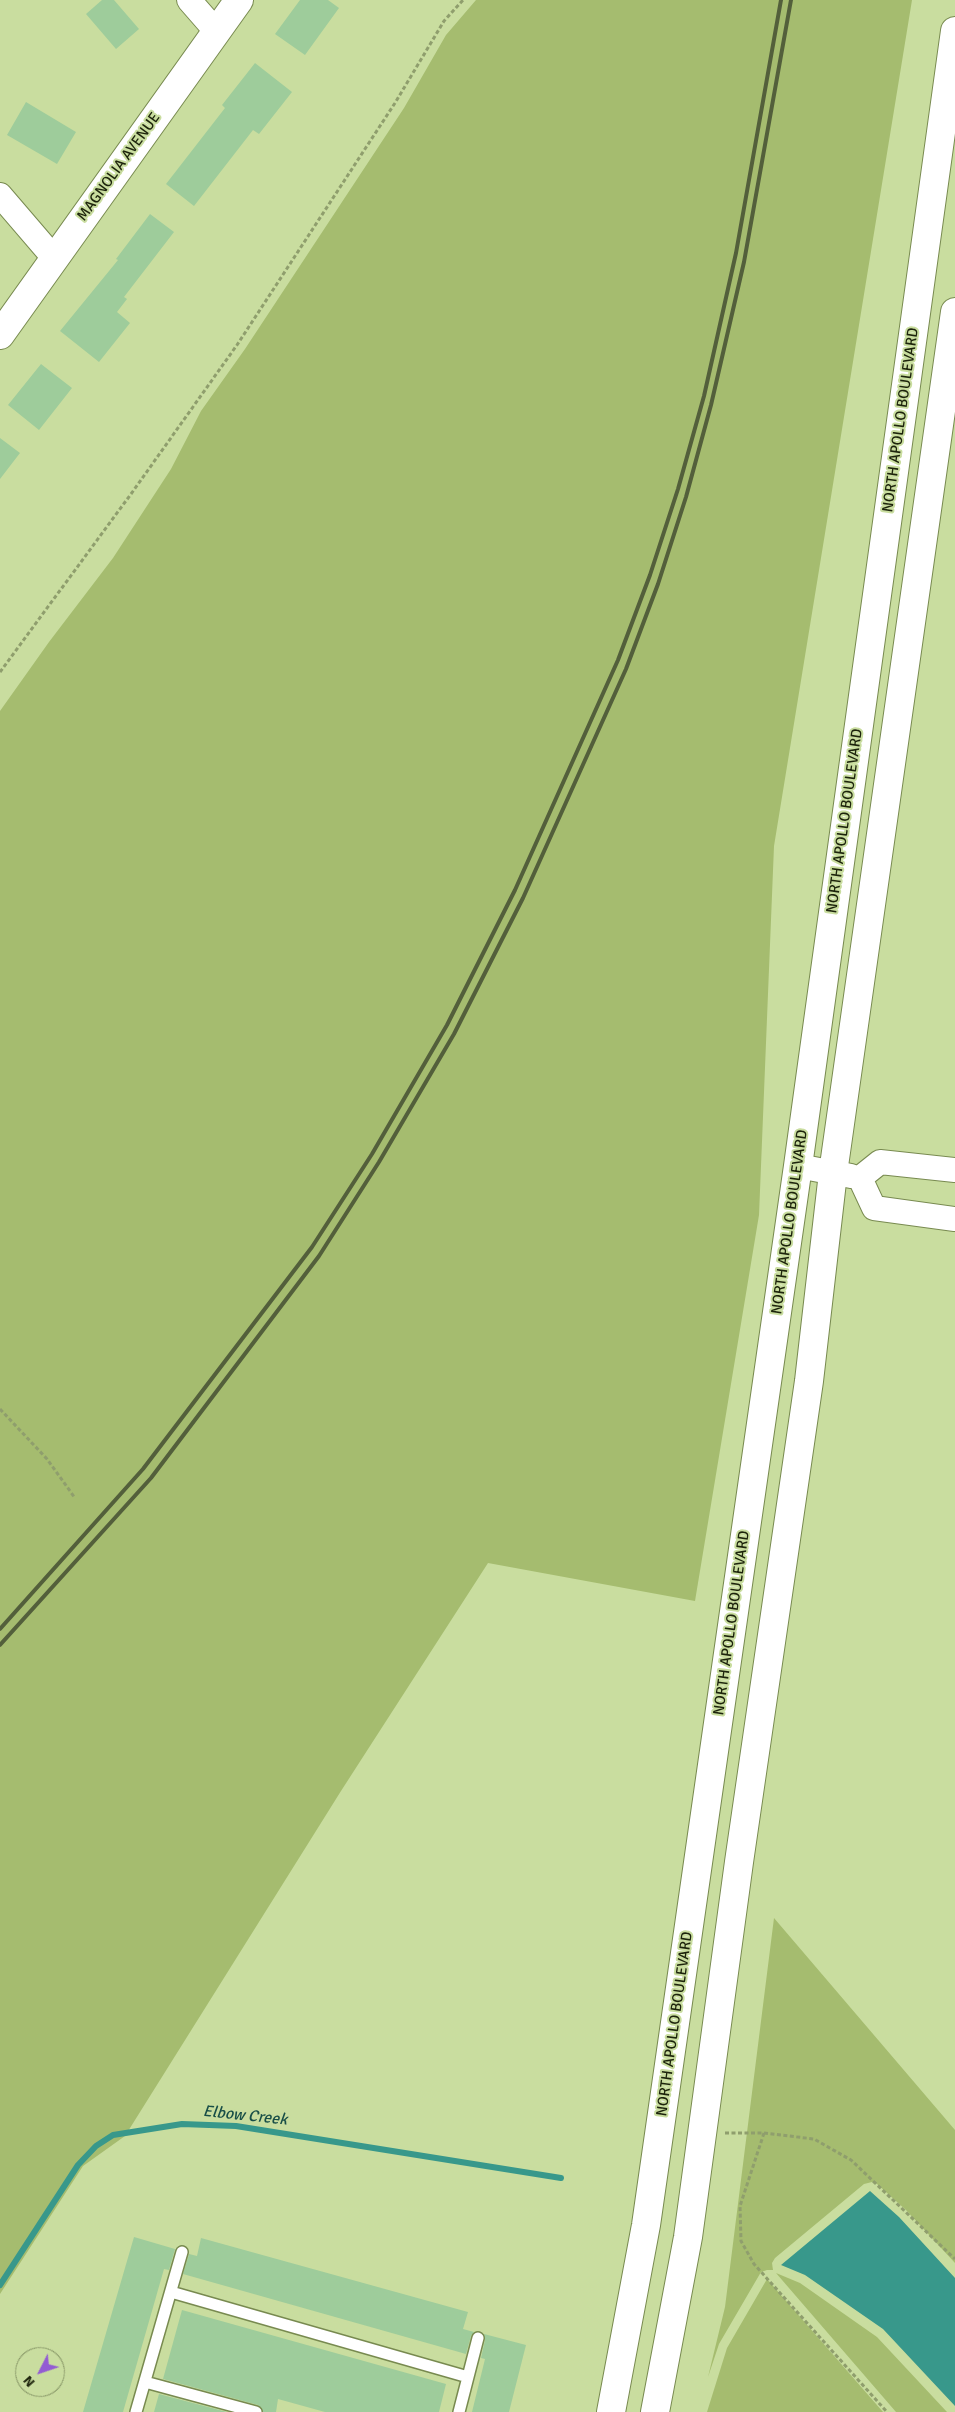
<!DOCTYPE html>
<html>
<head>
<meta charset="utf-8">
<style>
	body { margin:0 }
	#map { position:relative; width:955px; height:2412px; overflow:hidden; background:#c9dd9f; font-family:Signika,sans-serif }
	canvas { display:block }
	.north { position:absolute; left:15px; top:2347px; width:50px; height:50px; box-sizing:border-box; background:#c9dd9f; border:1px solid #849364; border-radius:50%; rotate:229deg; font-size:14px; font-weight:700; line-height:20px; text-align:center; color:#1d240c }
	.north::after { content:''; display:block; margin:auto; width:18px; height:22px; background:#935bd3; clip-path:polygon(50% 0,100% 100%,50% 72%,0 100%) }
</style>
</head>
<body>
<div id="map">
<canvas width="955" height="2412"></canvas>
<div class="north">N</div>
</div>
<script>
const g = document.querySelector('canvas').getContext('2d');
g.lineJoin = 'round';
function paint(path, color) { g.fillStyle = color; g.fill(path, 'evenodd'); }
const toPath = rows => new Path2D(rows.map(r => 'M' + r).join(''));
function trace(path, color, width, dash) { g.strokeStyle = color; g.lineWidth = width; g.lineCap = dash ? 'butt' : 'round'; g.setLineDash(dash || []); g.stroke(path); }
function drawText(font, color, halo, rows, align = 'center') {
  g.font = font + ' Signika,sans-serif'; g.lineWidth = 4; g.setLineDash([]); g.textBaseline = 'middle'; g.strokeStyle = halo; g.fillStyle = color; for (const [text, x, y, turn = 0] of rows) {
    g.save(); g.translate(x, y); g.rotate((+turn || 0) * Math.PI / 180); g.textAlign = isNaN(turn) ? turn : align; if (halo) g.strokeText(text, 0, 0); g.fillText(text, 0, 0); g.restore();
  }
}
paint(toPath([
	[476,0,912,0,774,846,759,1215,695,1601,488,1563,341,1791,125,2136,83,2166,0,2294,0,711,49,642,113,558,171,469,201,411,245,349,404,108,446,35],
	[774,1918,955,2130,955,2263,906,2210,877,2184,872,2182,864,2184,775,2258,772,2263,773,2270,767,2270,761,2272,719,2344,708,2377,725,2307],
	[776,2273,800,2283,877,2337,947,2412,896,2412],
	[767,2279,883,2412,707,2412,727,2348]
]), '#a5bc6f');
paint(toPath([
	[870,2191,899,2217,955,2278,955,2406,883,2329,805,2275,781,2265]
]), '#38988b');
trace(toPath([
	[0,2285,78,2165,96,2146,113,2135,182,2124,236,2126,561,2178]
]), '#38988b', 6);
paint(toPath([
	[102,0,114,0,139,29,116,49,86,14],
	[300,0,328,0,339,8,305,55,275,34],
	[255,63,292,92,259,134,253,130,194,206,166,184,225,108,222,105],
	[26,102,76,132,57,164,7,135],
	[150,214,174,232,124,297,127,299,117,312,130,323,99,362,60,331,118,260,116,259],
	[41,364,72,388,39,430,8,405],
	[0,438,20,453,0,479],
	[134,2237,175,2249,169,2270,164,2269,123,2412,83,2412],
	[201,2238,468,2312,463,2329,474,2332,471,2336,466,2354,183,2274,189,2254,197,2256],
	[182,2310,446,2384,439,2412,325,2412,278,2399,276,2412,263,2412,258,2405,163,2379],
	[484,2334,526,2345,509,2412,472,2412,485,2359,481,2358,485,2340],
	[159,2394,227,2412,154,2412]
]), '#9ecc9b');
const service = toPath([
	[171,2292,468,2377],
	[145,2382,256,2412],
	[136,2412,182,2252],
	[459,2412,478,2338]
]);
const minor = toPath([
	[189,0,216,31],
	[0,195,54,258],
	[798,1166,851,1176],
	[860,1178,874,1208,955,1219],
	[860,1178,880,1162,955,1170]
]);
const tertiary = toPath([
	[0,335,239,0],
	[611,2412,646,2225,798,1166,955,31],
	[655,2412,688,2237,739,1862,809,1381,833,1173,955,312]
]);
trace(service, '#788a50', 14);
trace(minor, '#788a50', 26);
trace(tertiary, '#788a50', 30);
trace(toPath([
	[0,672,131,494,237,345,395,103,444,21,463,0],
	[0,1409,47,1459,75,1498],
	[725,2133,764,2133,814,2139,851,2160,955,2259],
	[764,2133,740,2206,741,2241,754,2264,887,2412]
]), '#8f9e6d', 3, [4, 2.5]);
trace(service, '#fff', 11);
trace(minor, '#fff', 24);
trace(tertiary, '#fff', 28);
trace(toPath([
	[0,1629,143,1469,312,1247,372,1154,447,1025,515,890,618,660,650,575,678,489,704,396,736,253,781,0],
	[0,1645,151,1478,319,1256,379,1162,454,1034,523,898,626,669,658,584,686,497,711,405,744,262,791,0]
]), '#535f3b', 4);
drawText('15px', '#1d240c', '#c9dd9f', [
	["MAGNOLIA AVENUE",119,167,-54],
	["NORTH APOLLO BOULEVARD",901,420,-82],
	["NORTH APOLLO BOULEVARD",845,821,-82],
	["NORTH APOLLO BOULEVARD",790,1222,-82],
	["NORTH APOLLO BOULEVARD",732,1623,-82],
	["NORTH APOLLO BOULEVARD",675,2024,-82]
]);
drawText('italic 16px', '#184e47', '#c9dd9f', [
	["Elbow Creek",245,2116,6]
]);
</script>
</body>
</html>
